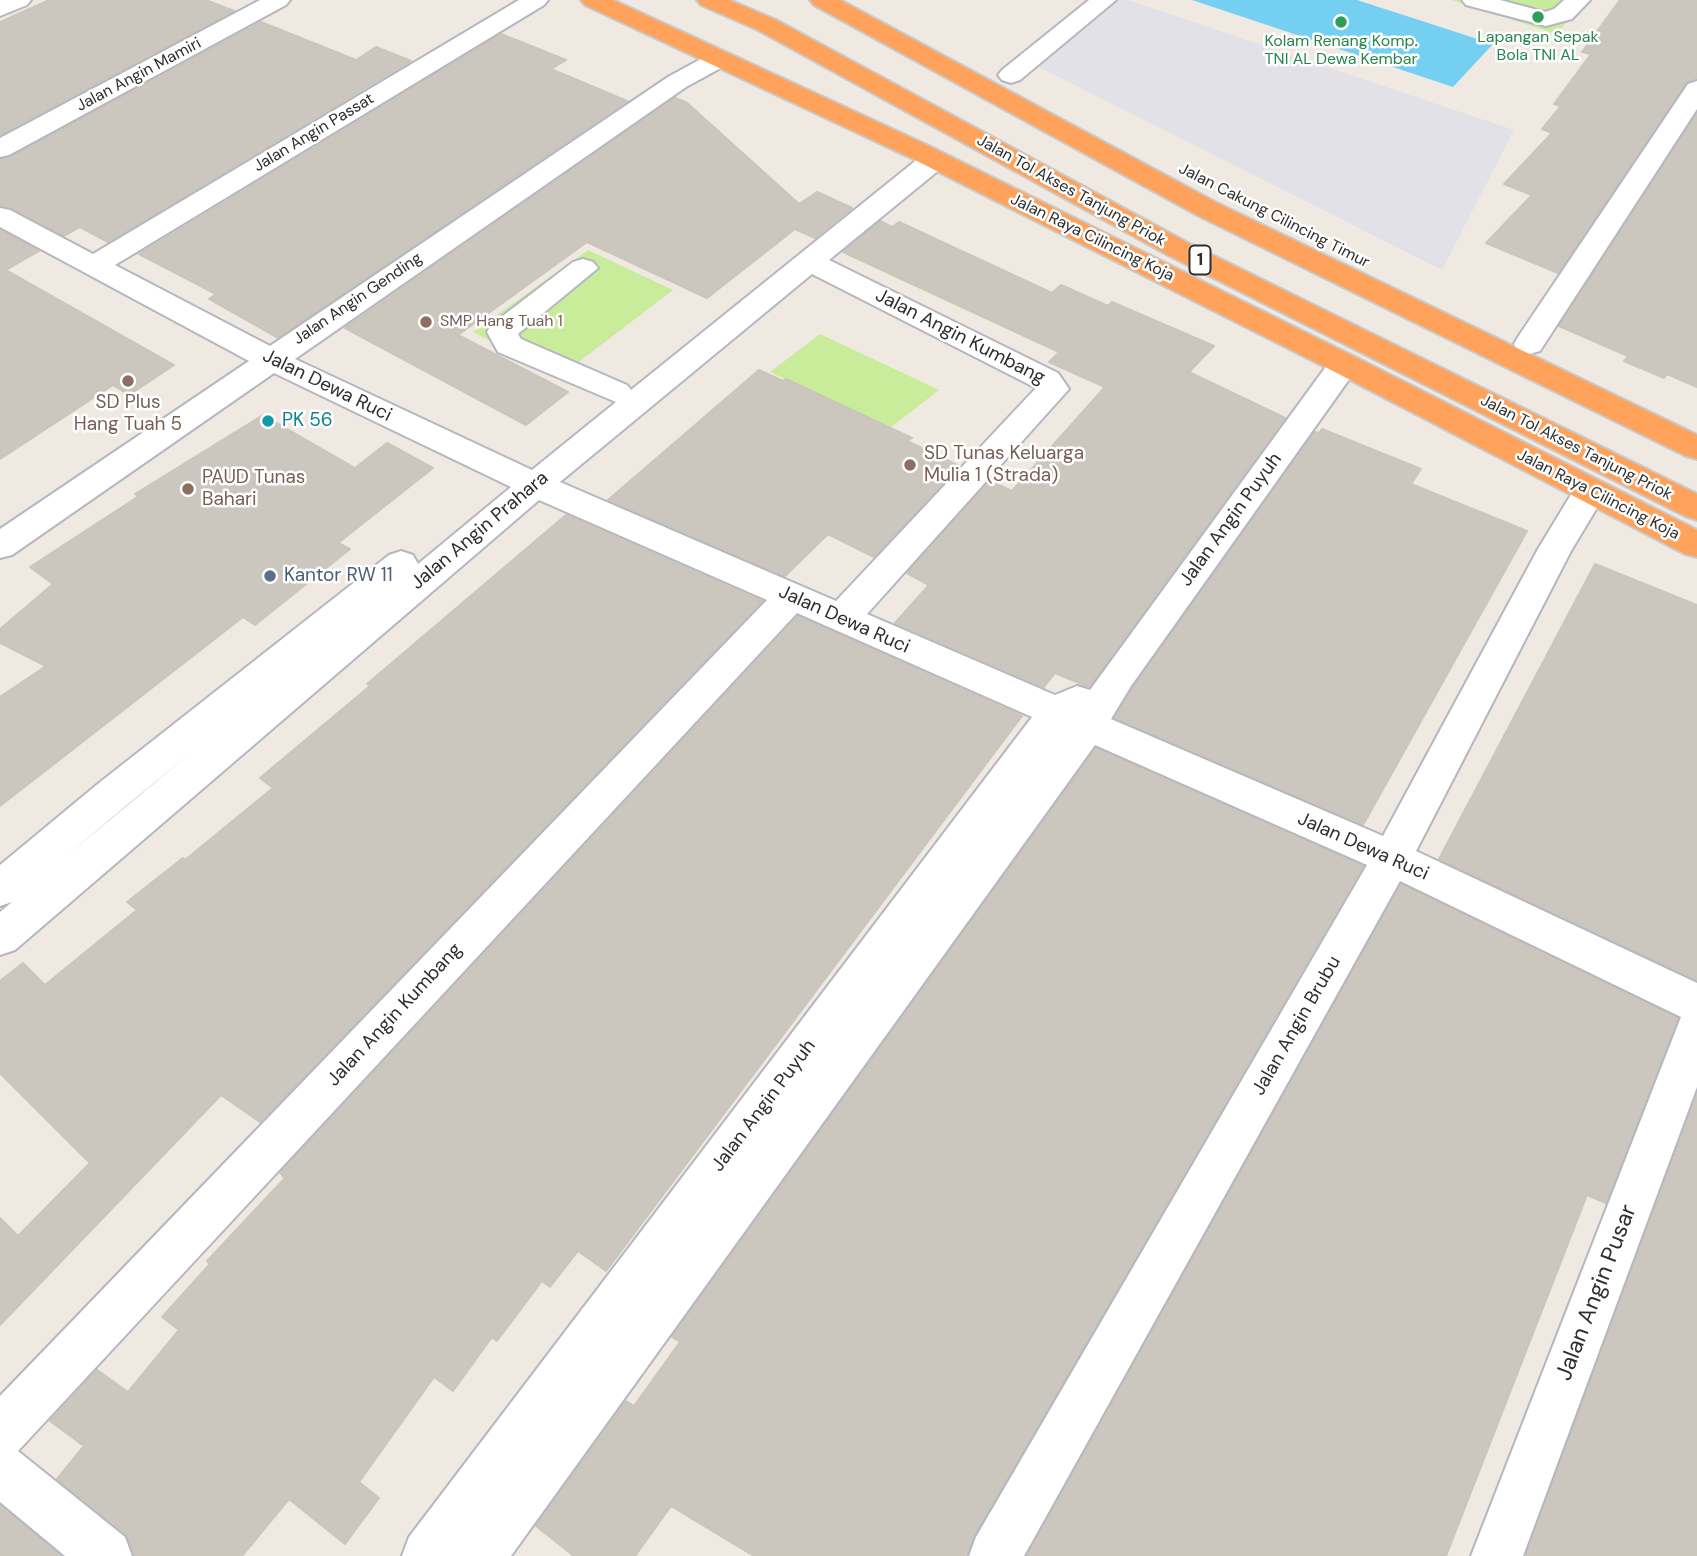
<!DOCTYPE html>
<html>
<head>
<meta charset="utf-8">
<style>
	body { margin:0 }
	canvas { display:block; background:#efe9e1 }
</style>
</head>
<body>
<canvas width="1697" height="1556"></canvas>
<script>
const g = document.querySelector('canvas').getContext('2d');
g.lineJoin = 'round';
function paint(path, color) { g.fillStyle = color; g.fill(path, 'evenodd'); }
const toPath = rows => new Path2D(rows.map(r => 'M' + r).join(''));
function trace(path, color, width, dash) { g.strokeStyle = color; g.lineWidth = width; g.lineCap = dash ? 'butt' : 'round'; g.setLineDash(dash || []); g.stroke(path); }
function drawText(font, color, halo, rows, align = 'center') {
  g.font = font + ' "DM Sans",sans-serif'; g.lineWidth = 5; g.setLineDash([]); g.textBaseline = 'middle'; g.strokeStyle = halo; g.fillStyle = color; for (const [text, x, y, turn = 0] of rows) {
    g.save(); g.translate(x, y); g.rotate((+turn || 0) * Math.PI / 180); g.textAlign = isNaN(turn) ? turn : align; if (halo) g.strokeText(text, 0, 0); g.fillText(text, 0, 0); g.restore();
  }
}
paint(toPath([
	[1116,0,1128,0,1514,130,1442,270,1031,63]
]), '#e3e1e8');
paint(toPath([
	[1452,0,1587,0,1556,34],
	[588,250,673,290,559,377,473,332],
	[820,334,939,390,890,428,770,372]
]), '#c9ec9a');
paint(toPath([
	[1192,0,1357,0,1493,44,1453,87]
]), '#75cff0');
const building = toPath([
	[49,0,206,0,234,11,0,135,0,22,49,0],
	[1620,0,1697,0,1697,79,1686,83,1558,273,1486,243,1532,195,1504,184,1552,133,1542,129,1561,106,1554,104,1591,54,1582,52,1620,0],
	[261,22,356,60,376,47,411,61,108,242,80,227,64,236,11,208,0,206,0,159,10,157,261,22],
	[501,34,566,60,551,69,627,101,278,338,209,299,216,294,139,254,501,34],
	[675,98,686,102,799,204,817,192,852,208,815,238,795,229,707,298,587,242,458,335,568,392,526,425,345,328,675,98],
	[1697,114,1697,387,1667,374,1664,378,1624,361,1628,356,1559,326,1697,114],
	[880,221,892,227,899,222,1052,293,1061,285,1108,306,1112,302,1214,346,1189,372,1285,418,1089,687,1055,673,1044,687,895,623,929,585,907,573,990,481,1012,491,1105,387,1049,362,1059,352,843,252,880,221],
	[0,230,39,251,6,270,174,365,129,395,113,385,0,459,0,230],
	[759,370,783,381,786,379,912,438,907,441,959,466,874,557,828,534,785,576,608,500,759,370],
	[263,415,355,468,387,443,433,468,338,543,350,549,255,625,243,617,0,806,0,697,46,666,0,643,0,629,53,584,30,567,139,496,135,494,263,415],
	[1322,429,1421,469,1411,484,1527,531,1363,825,1115,718,1133,687,1315,432,1319,433,1322,429],
	[566,515,762,601,260,1122,221,1095,0,1325,0,1218,18,1236,90,1163,0,1073,0,981,23,963,45,985,137,910,127,902,183,858,185,860,273,788,260,778,370,686,367,684,566,515],
	[1595,564,1697,605,1697,980,1439,859,1595,564],
	[798,616,1022,716,606,1271,578,1251,550,1287,542,1281,497,1341,492,1337,453,1391,434,1377,359,1482,379,1498,345,1544,289,1499,242,1556,134,1556,127,1535,57,1479,84,1446,50,1421,97,1370,128,1392,179,1330,162,1317,210,1264,207,1261,285,1178,280,1173,798,616],
	[1096,748,1363,866,974,1536,967,1556,754,1556,671,1506,635,1556,574,1556,536,1526,626,1401,634,1406,680,1342,672,1337,1096,748],
	[1401,884,1678,1018,1606,1203,1587,1195,1446,1556,1027,1556,1401,884],
	[1697,1095,1697,1556,1526,1556,1528,1549,1697,1095],
	[0,1505,61,1556,0,1556,0,1505]
]);
paint(building, '#cbc7bf');
trace(building, '#cbc5ba', 2);
const minor = toPath([
	[0,0,31,0,27,5,0,16,0,0],
	[260,0,290,0,286,5,9,155,0,157,0,138,260,0],
	[519,0,548,0,544,5,115,265,270,346,668,77,710,54,719,51,728,54,732,59,728,64,686,87,295,359,532,470,616,402,498,352,487,332,491,325,573,262,583,259,593,262,598,268,518,334,521,339,627,385,631,390,924,154,934,152,944,154,947,160,944,166,829,260,1058,373,1069,389,867,614,1055,695,1077,686,1090,690,1333,357,1344,354,1355,357,1359,364,1355,371,1131,686,1111,719,1383,836,1538,549,1578,483,1590,479,1602,483,1607,491,1571,551,1416,851,1697,983,1697,1087,1523,1556,1471,1556,1681,1017,1400,881,1024,1556,969,1556,976,1537,1367,865,1095,745,511,1556,402,1556,409,1537,1032,717,797,613,18,1451,125,1537,132,1556,65,1556,0,1502,0,1396,767,600,539,500,15,950,0,955,0,912,12,902,0,906,0,865,99,783,389,555,401,551,413,555,418,564,511,487,274,373,12,555,0,558,0,529,249,361,0,227,0,208,10,210,93,254,519,0],
	[812,274,1036,388,836,601,560,482,812,274],
	[193,751,64,858,127,805,193,751],
	[1089,0,1116,0,1020,80,1011,83,1002,80,998,75,1002,70,1089,0],
	[1462,0,1500,0,1545,12,1554,9,1564,0,1590,0,1572,19,1546,26,1466,5,1462,0],
	[1697,81,1697,109,1540,351,1529,354,1518,351,1514,344,1518,337,1688,84,1697,81]
]);
const highway = toPath([
	[581,0,613,0,927,145,1355,357,1697,530,1697,557,1685,554,1333,371,909,157,585,5,581,0],
	[697,0,729,0,776,20,1188,243,1697,494,1697,520,1685,516,1168,255,758,30,701,5,697,0],
	[810,0,840,0,1217,203,1697,435,1697,459,1686,456,1197,215,814,5,810,0]
]);
trace(minor, '#b4b7c1', 4);
trace(highway, '#c9c9c9', 4);
paint(minor, '#fff');
paint(highway, '#ffa35c');
for (const [x, y, r, color] of [
	[1538,17,7,"#2e9e5b"],
	[1341,22,7,"#2e9e5b"],
	[426,322,7,"#8d6e63"],
	[128,381,7,"#8d6e63"],
	[268,421,7,"#0f9aa8"],
	[910,465,7,"#8d6e63"],
	[188,489,7,"#8d6e63"],
	[270,576,7,"#5c6f8a"]
]) { const dot = new Path2D(); dot.arc(x, y, r, 0, 2 * Math.PI); g.fillStyle = color; g.fill(dot); trace(dot, '#fff', 2.5); }
drawText('16px', '#27864d', '#fff', [
	["Lapangan Sepak",1538,38],
	["Bola TNI AL",1538,56],
	["Kolam Renang Komp.",1341,42],
	["TNI AL Dewa Kembar",1341,60]
]);
drawText('16px', '#2e2e2e', '#fff', [
	["Jalan Angin Mamiri",139,75,-28],
	["Jalan Angin Passat",314,133,-31],
	["Jalan Tol Akses Tanjung Priok",1071,191,29],
	["Jalan Cakung Cilincing Timur",1274,216,27],
	["Jalan Raya Cilincing Koja",1092,238,26],
	["Jalan Angin Gending",358,299,-34],
	["Jalan Tol Akses Tanjung Priok",1576,448,27],
	["Jalan Raya Cilincing Koja",1598,495,27]
]);
drawText('16px', '#785e54', '#fff', [
	["SMP Hang Tuah 1",440,322]
], 'left');
for (const [x, y, w] of [
	[1200,260,21]
]) { const box = new Path2D(); box.roundRect(x - w / 2, y - 14.5, w, 29, 5); g.fillStyle = '#fff'; g.fill(box); trace(box, '#2e2e2e', 2); }
drawText('bold 18px', '#2e2e2e', null, [
	["1",1200,260]
]);
drawText('19px', '#2e2e2e', '#fff', [
	["Jalan Angin Kumbang",960,337,27],
	["Jalan Dewa Ruci",327,386,26],
	["Jalan Angin Puyuh",1231,520,-54],
	["Jalan Angin Prahara",480,531,-40],
	["Jalan Dewa Ruci",844,620,24],
	["Jalan Dewa Ruci",1363,847,24],
	["Jalan Angin Kumbang",395,1015,-47],
	["Jalan Angin Brubu",1297,1026,-60],
	["Jalan Angin Puyuh",764,1106,-53]
]);
drawText('19px', '#785e54', '#fff', [
	["SD Plus",128,403,"center"],
	["Hang Tuah 5",128,425,"center"],
	["SD Tunas Keluarga",924,454],
	["Mulia 1 (Strada)",924,476],
	["PAUD Tunas",202,478],
	["Bahari",202,500]
], 'left');
drawText('19px', '#0d838f', '#fff', [
	["PK 56",282,421]
], 'left');
drawText('19px', '#4e5e75', '#fff', [
	["Kantor RW 11",284,576]
], 'left');
drawText('23px', '#2e2e2e', '#fff', [
	["Jalan Angin Pusar",1597,1293,-69]
]);
</script>
</body>
</html>
